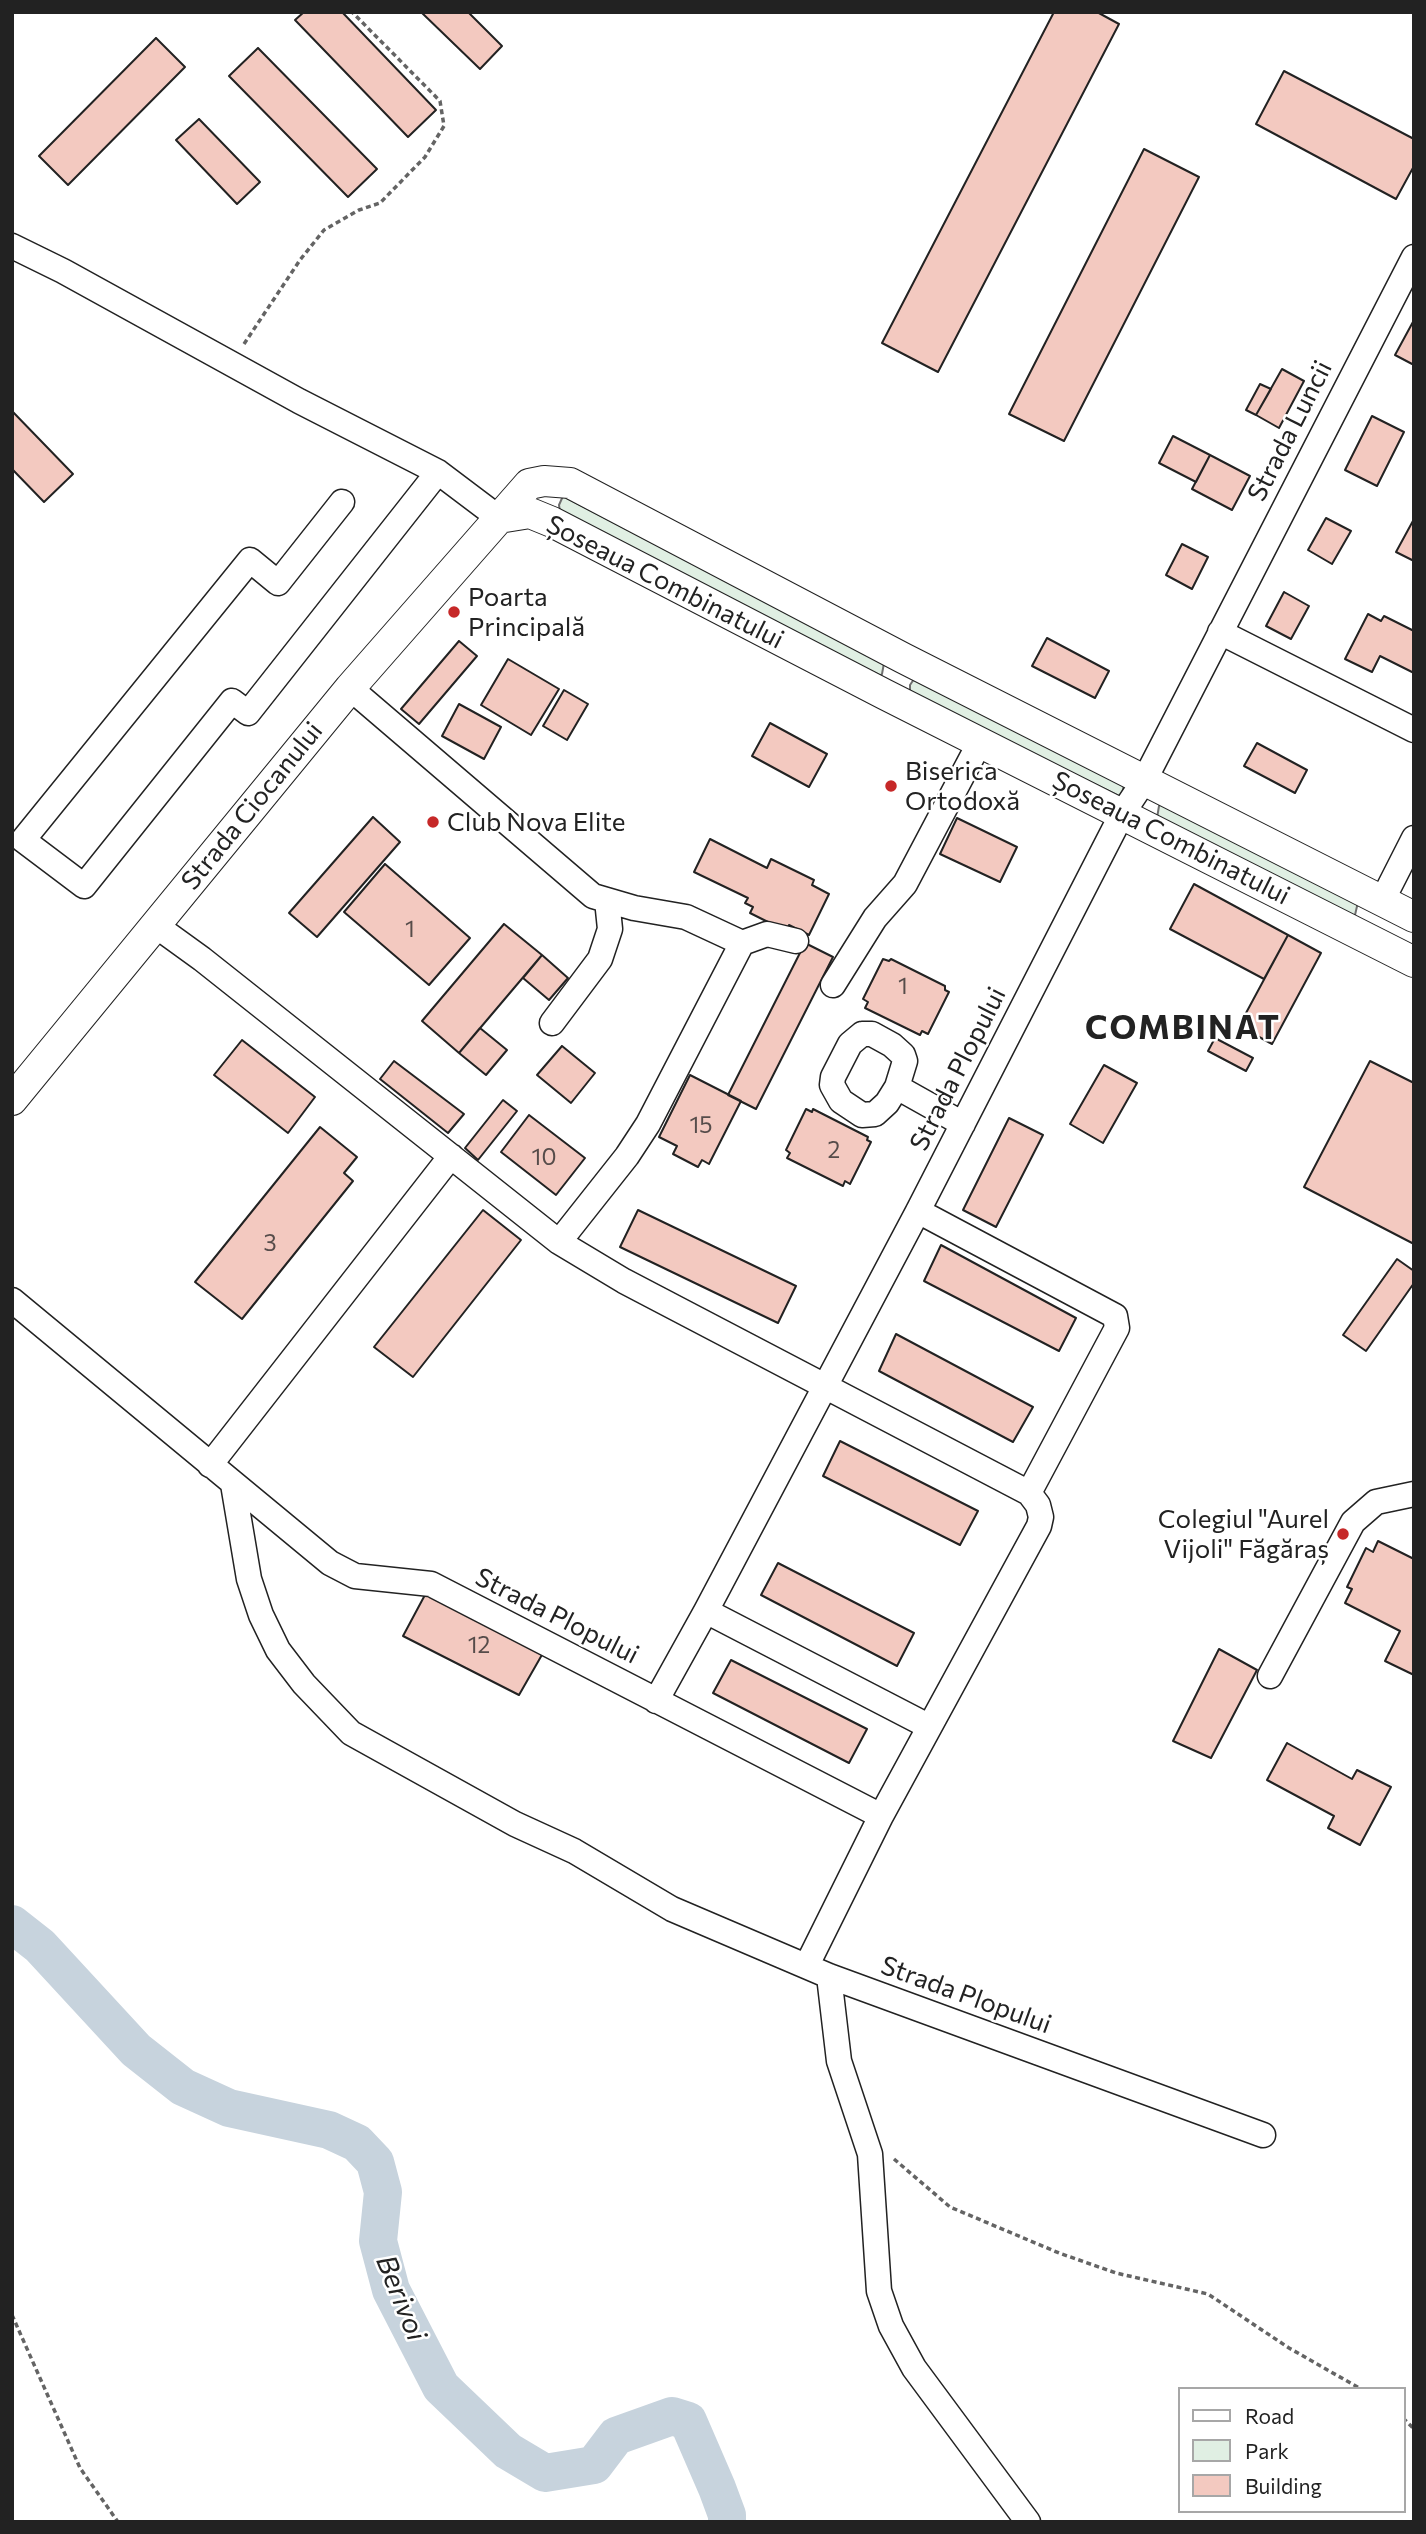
<!DOCTYPE html>
<html>
<head>
<meta charset="utf-8">
<style>
	body { margin:0 }
	#map { position:relative; width:1426px; height:2534px; overflow:hidden; background:#fff; font-family:Commissioner,sans-serif }
	canvas { display:block }
	.frame { position:absolute; inset:0; border:14px solid #222; pointer-events:none }
	.legend { position:absolute; left:1178px; top:2387px; width:228px; height:126px; box-sizing:border-box; background:#fff; border:2px solid #a7a7a7; margin:0; padding:9px 12px; list-style:none; font-size:21px; color:#222 }
	.legend li { display:flex; align-items:center; gap:14px; height:35px }
	.legend b { width:35px; border:2px solid #a7a7a7 }
</style>
</head>
<body>
<div id="map">
<canvas width="1426" height="2534"></canvas>
<div class="frame"></div>
<ul class="legend">
<li><b style="height:9px;background:#fff"></b>Road</li>
<li><b style="height:19px;background:#e0efe3"></b>Park</li>
<li><b style="height:19px;background:#f3c9c0"></b>Building</li>
</ul>
</div>
<script>
const g = document.querySelector('canvas').getContext('2d');
g.lineJoin = 'round';
function paint(path, color) { g.fillStyle = color; g.fill(path, 'evenodd'); }
const toPath = rows => new Path2D(rows.map(r => 'M' + r).join(''));
function trace(path, color, width, dash) { g.strokeStyle = color; g.lineWidth = width; g.lineCap = dash ? 'butt' : 'round'; g.setLineDash(dash || []); g.stroke(path); }
function drawText(font, color, halo, rows, align = 'center') {
  g.font = font + ' Commissioner,sans-serif'; g.lineWidth = 5; g.setLineDash([]); g.textBaseline = 'middle'; g.strokeStyle = halo; g.fillStyle = color; for (const [text, x, y, turn = 0] of rows) {
    g.save(); g.translate(x, y); g.rotate((+turn || 0) * Math.PI / 180); g.textAlign = isNaN(turn) ? turn : align; if (halo) g.strokeText(text, 0, 0); g.fillText(text, 0, 0); g.restore();
  }
}
const green = toPath([
	[563,496,884,663,882,674,880,676,560,512,559,505,563,496],
	[914,679,1124,785,1122,794,1119,796,914,696,910,690,910,685,914,679],
	[1163,803,1358,902,1355,915,1351,919,1157,818,1159,806,1163,803]
]);
paint(green, '#e0efe3');
trace(green, '#6f6f6f', 2);
trace(toPath([
	[12,1924,40,1946,136,2050,183,2087,229,2108,329,2130,357,2143,375,2162,383,2192,378,2241,391,2290,441,2387,508,2451,545,2473,594,2465,616,2436,672,2416,688,2421,717,2488,727,2515,727,2522]
]), '#c7d3dd', 38);
const building = toPath([
	[304,12,342,12,436,110,408,137,295,20,304,12],
	[421,12,468,12,502,46,480,69,421,12],
	[1054,12,1097,12,1119,24,938,372,882,343,1054,12],
	[156,38,185,67,68,185,39,156,156,38],
	[258,48,377,169,348,197,229,76,258,48],
	[1284,71,1414,139,1414,166,1396,199,1256,124,1284,71],
	[199,119,260,182,237,204,176,140,199,119],
	[1144,149,1199,177,1064,441,1009,414,1144,149],
	[1414,320,1414,365,1395,355,1414,320],
	[1282,369,1304,381,1279,428,1256,415,1282,369],
	[1260,384,1271,389,1256,415,1246,410,1260,384],
	[12,411,73,474,44,502,12,469,12,411],
	[1372,416,1404,432,1377,486,1345,470,1372,416],
	[1173,436,1210,455,1196,482,1159,463,1173,436],
	[1210,455,1250,476,1232,510,1192,489,1210,455],
	[1326,518,1351,531,1332,564,1308,550,1326,518],
	[1414,519,1414,561,1396,552,1414,519],
	[1182,544,1208,557,1192,589,1166,575,1182,544],
	[1284,592,1309,606,1291,639,1266,626,1284,592],
	[1368,614,1381,621,1384,616,1414,631,1414,673,1380,656,1372,672,1345,659,1368,614],
	[1047,638,1109,671,1095,698,1032,666,1047,638],
	[459,641,477,656,419,724,401,709,459,641],
	[508,659,559,689,531,735,481,705,508,659],
	[564,690,588,704,567,740,543,726,564,690],
	[459,704,501,727,484,759,442,736,459,704],
	[770,723,827,754,809,787,752,756,770,723],
	[1257,743,1307,770,1295,793,1244,766,1257,743],
	[373,817,400,842,317,937,289,913,373,817],
	[957,818,1017,847,1000,882,940,854,957,818],
	[710,839,767,868,771,859,814,880,812,885,829,894,809,935,789,925,786,931,750,913,753,907,745,903,748,898,694,872,710,839],
	[385,864,470,938,429,985,344,912,385,864],
	[1194,884,1288,935,1264,979,1170,929,1194,884],
	[504,924,542,955,459,1053,422,1021,504,924],
	[1288,935,1321,953,1272,1044,1239,1026,1288,935],
	[805,943,833,957,756,1109,728,1095,805,943],
	[542,955,568,978,549,1000,523,978,542,955],
	[883,959,889,961,891,959,945,986,945,990,949,992,928,1034,922,1031,920,1035,865,1008,868,1002,863,999,883,959],
	[480,1028,507,1050,486,1075,459,1053,480,1028],
	[1215,1038,1253,1058,1246,1071,1208,1051,1215,1038],
	[242,1040,315,1097,288,1133,214,1075,242,1040],
	[562,1046,595,1073,571,1103,537,1075,562,1046],
	[394,1061,464,1114,448,1133,380,1079,394,1061],
	[1370,1061,1414,1083,1414,1244,1304,1187,1370,1061],
	[1104,1065,1137,1083,1103,1143,1070,1124,1104,1065],
	[690,1075,741,1101,709,1164,702,1160,698,1167,673,1154,677,1146,659,1137,690,1075],
	[503,1100,517,1111,478,1160,465,1148,503,1100],
	[806,1109,812,1112,813,1109,868,1137,867,1140,871,1142,850,1184,845,1181,843,1186,787,1158,790,1153,786,1150,806,1109],
	[529,1115,585,1158,556,1195,501,1152,529,1115],
	[1009,1118,1043,1135,996,1227,963,1210,1009,1118],
	[320,1127,357,1157,344,1173,353,1181,242,1319,195,1282,320,1127],
	[483,1210,521,1240,413,1377,374,1347,483,1210],
	[638,1210,796,1286,778,1323,620,1247,638,1210],
	[941,1245,1076,1318,1059,1351,924,1281,941,1245],
	[1397,1259,1414,1271,1414,1283,1366,1351,1343,1335,1397,1259],
	[896,1334,1033,1407,1013,1442,879,1371,896,1334],
	[840,1441,978,1511,960,1545,823,1476,840,1441],
	[1378,1541,1414,1559,1414,1675,1385,1661,1400,1631,1345,1603,1352,1589,1347,1587,1366,1548,1373,1552,1378,1541],
	[778,1563,914,1633,897,1666,761,1595,778,1563],
	[426,1593,543,1653,519,1695,403,1636,426,1593],
	[1219,1649,1257,1670,1211,1758,1173,1741,1219,1649],
	[731,1660,867,1729,849,1763,713,1693,731,1660],
	[1287,1743,1352,1779,1357,1770,1391,1787,1360,1845,1328,1828,1334,1816,1267,1780,1287,1743]
]);
paint(building, '#f3c9c0');
trace(building, '#222', 2);
const minor = toPath([
	[12,246,63,271,299,401,438,472,499,518],
	[342,502,278,583,250,560,23,840,84,886,232,701,248,713,438,472],
	[1220,632,1414,730],
	[350,688,593,896,634,908,686,917,742,943,648,1124,627,1156,559,1242],
	[1382,901,1414,838],
	[155,925,202,959,559,1242,624,1281,1029,1493,1038,1505,1041,1517,1039,1526,881,1816],
	[742,943,767,934,796,941],
	[833,985,875,918,905,884,980,742],
	[552,1023,600,959,610,929,607,900],
	[862,1034,872,1034,892,1045,903,1055,905,1061,897,1087,887,1103,875,1114,862,1115,841,1101,832,1085,833,1077,850,1044,862,1034],
	[897,1087,963,1124],
	[918,1211,1115,1316,1117,1328,1029,1493],
	[12,1300,330,1563,355,1576,431,1584,881,1816,807,1965],
	[210,1465,451,1156],
	[233,1484,249,1579,261,1615,278,1650,304,1684,351,1733,515,1824,574,1851,672,1909,829,1976,1263,2135],
	[706,1611,928,1726],
	[1270,1676,1353,1522,1376,1502,1414,1494],
	[656,1701,706,1611,918,1211,1122,814,1144,781,1414,257],
	[829,1976,839,2061,870,2154,879,2291,891,2326,914,2368,1028,2522]
]);
const major = toPath([
	[499,518,530,513,552,522,884,694,1414,962],
	[12,1100,350,688,529,484,544,481,570,483,903,658,1414,917]
]);
trace(minor, '#222', 27);
trace(major, '#222', 32);
trace(toPath([
	[244,344,300,260,324,230,359,210,380,203,425,157,444,126,440,101,352,12],
	[894,2159,950,2207,1059,2253,1116,2273,1208,2294,1289,2348,1361,2389],
	[12,2315,80,2468,118,2522],
	[1403,2418,1414,2429]
]), '#646464', 3.5, [5, 3.5]);
trace(minor, '#fff', 24);
trace(major, '#fff', 30);
for (const [x, y, r, color] of [
	[454,612,7,"#c62828"],
	[891,786,7,"#c62828"],
	[433,822,7,"#c62828"],
	[1343,1534,7,"#c62828"]
]) { const dot = new Path2D(); dot.arc(x, y, r, 0, 2 * Math.PI); g.fillStyle = color; g.fill(dot); trace(dot, '#fff', 2.5); }
drawText('23px', '#564c4a', null, [
	["1",410,929],
	["1",903,986],
	["15",701,1125],
	["2",834,1150],
	["10",544,1157],
	["3",270,1243],
	["12",479,1645]
]);
drawText('26px', '#222', '#fff', [
	["Strada Luncii",1290,431,-63],
	["Șoseaua Combinatului",665,582,27],
	["Strada Ciocanului",252,806,-51],
	["Șoseaua Combinatului",1171,838,27],
	["Strada Plopului",958,1069,-63],
	["Strada Plopului",557,1616,27],
	["Strada Plopului",966,1995,20]
]);
drawText('26px', '#222', '#fff', [
	["Poarta",468,597],
	["Principală",468,627],
	["Biserica",905,771],
	["Ortodoxă",905,801],
	["Club Nova Elite",447,822],
	["Colegiul \"Aurel",1329,1519,"right"],
	["Vijoli\" Făgăraș",1329,1549,"right"]
], 'left');
drawText('italic 28px', '#222', '#fff', [
	["Berivoi",401,2298,68]
]);
g.letterSpacing = '2px';
drawText('bold 33px', '#222', '#fff', [
	["COMBINAT",1183,1028]
]);
g.letterSpacing = '0px';
</script>
</body>
</html>
